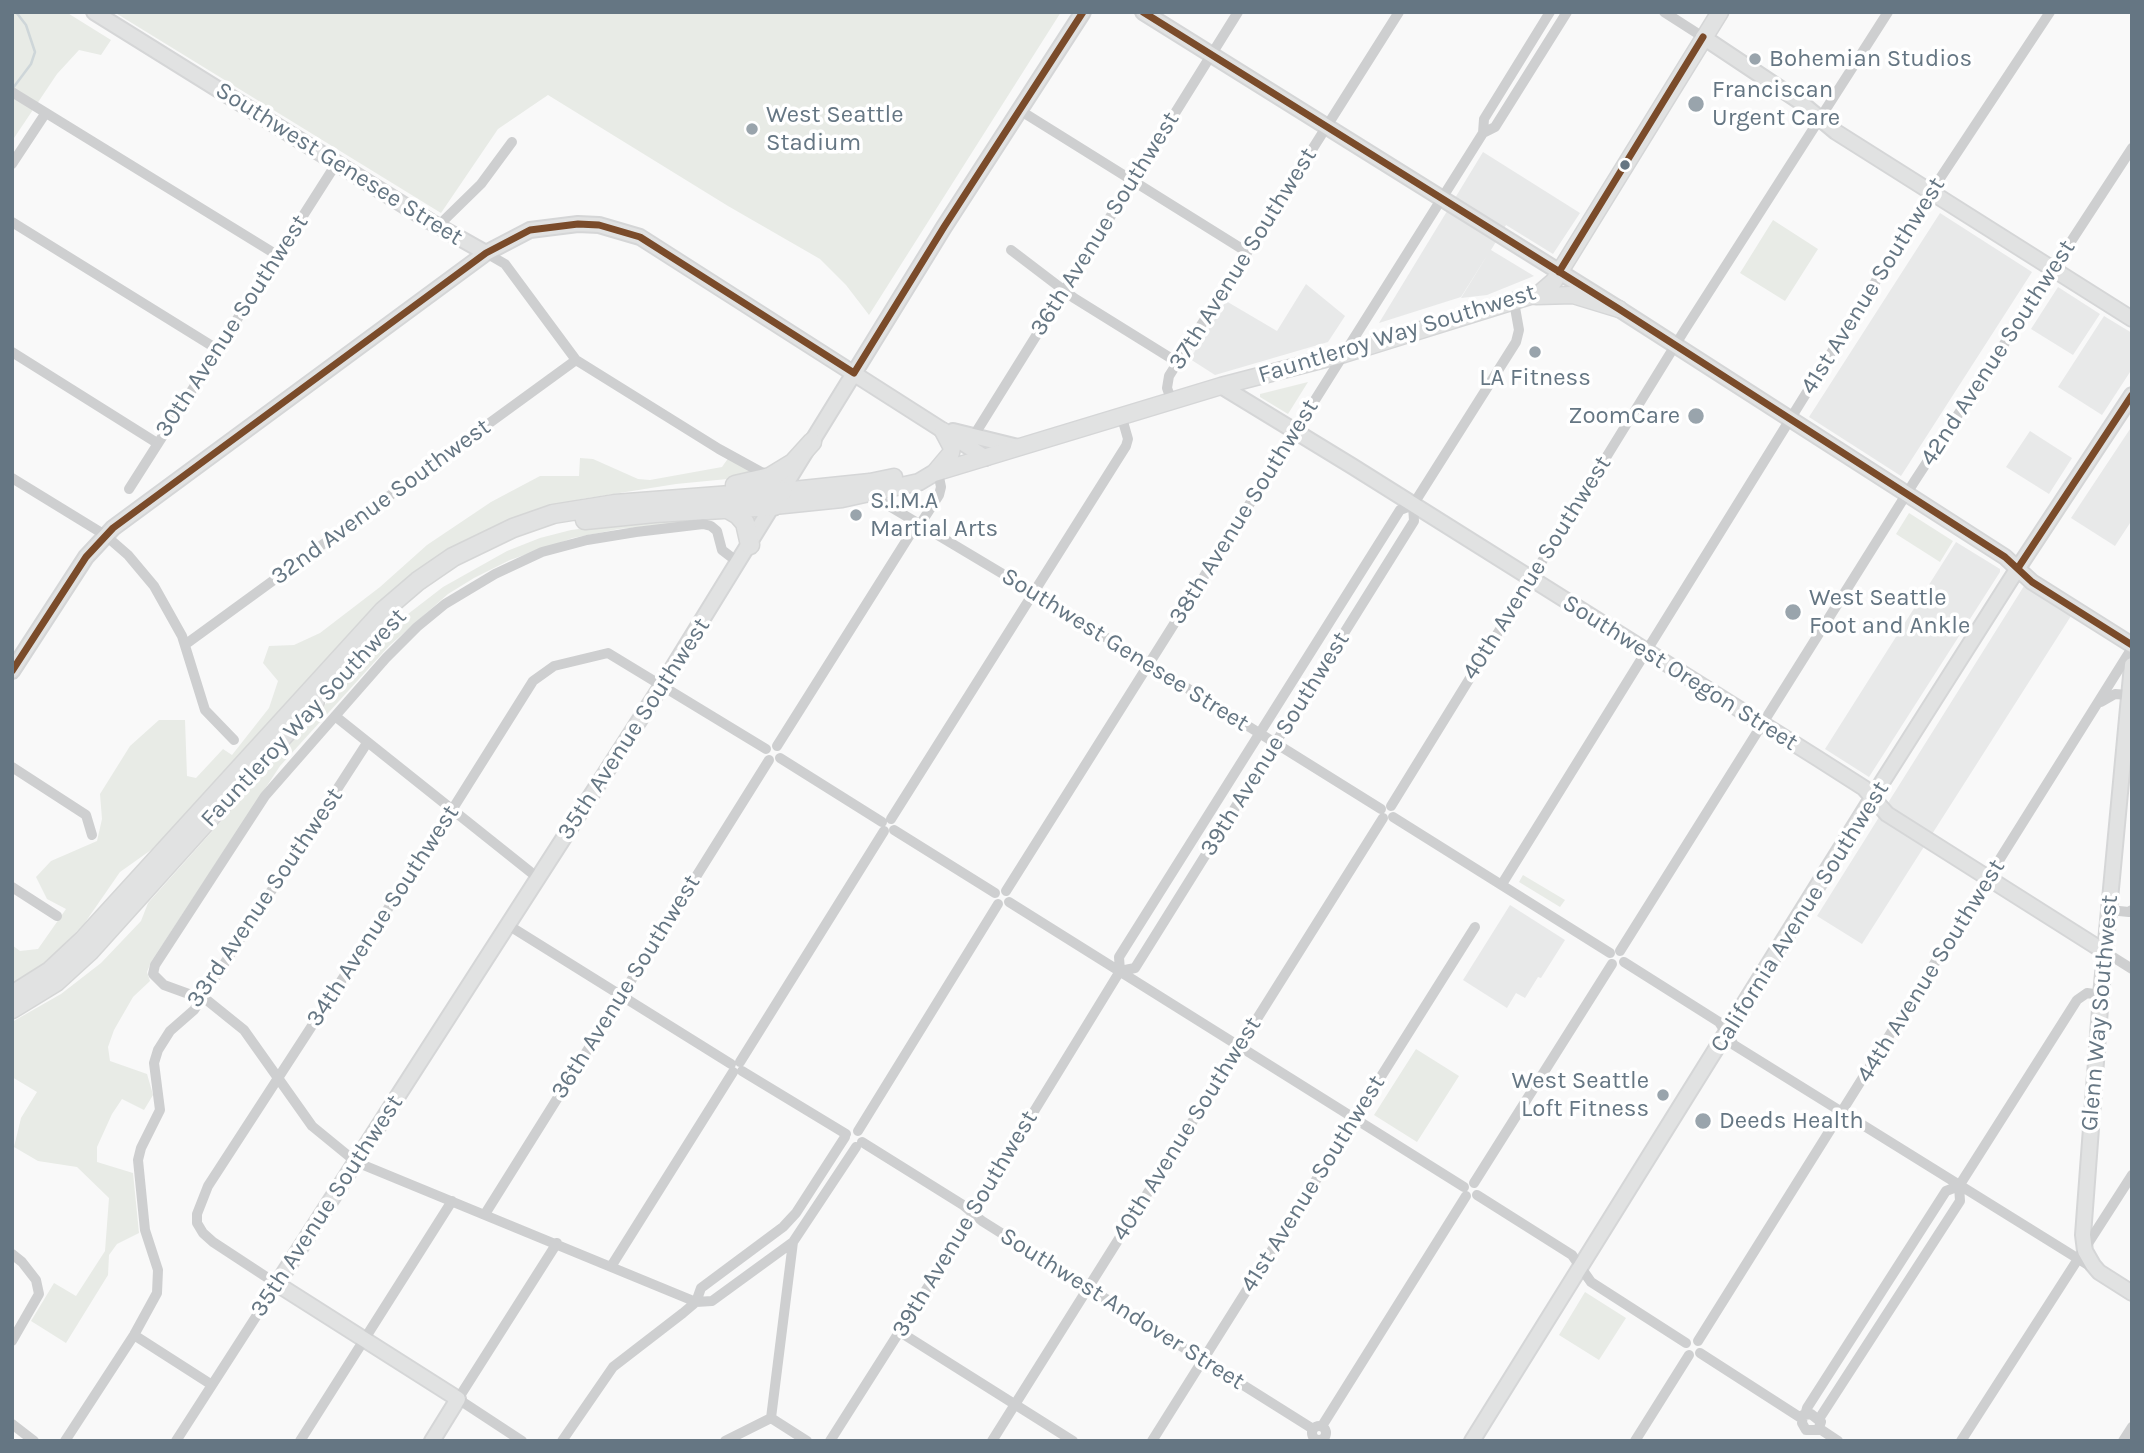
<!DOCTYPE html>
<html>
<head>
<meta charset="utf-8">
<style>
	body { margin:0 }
	#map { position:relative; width:2144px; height:1453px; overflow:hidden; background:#f9f9f9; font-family:Karla,sans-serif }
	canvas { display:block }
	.frame { position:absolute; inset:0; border:14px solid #657683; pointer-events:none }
</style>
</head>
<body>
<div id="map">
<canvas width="2144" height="1453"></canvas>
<div class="frame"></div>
</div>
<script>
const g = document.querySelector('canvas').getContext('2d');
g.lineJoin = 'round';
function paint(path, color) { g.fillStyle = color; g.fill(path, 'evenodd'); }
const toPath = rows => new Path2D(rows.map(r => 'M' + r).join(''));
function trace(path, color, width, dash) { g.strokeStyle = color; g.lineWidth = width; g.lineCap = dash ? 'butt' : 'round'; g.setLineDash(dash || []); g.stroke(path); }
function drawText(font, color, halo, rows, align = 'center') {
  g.font = font + ' Karla,sans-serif'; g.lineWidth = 7; g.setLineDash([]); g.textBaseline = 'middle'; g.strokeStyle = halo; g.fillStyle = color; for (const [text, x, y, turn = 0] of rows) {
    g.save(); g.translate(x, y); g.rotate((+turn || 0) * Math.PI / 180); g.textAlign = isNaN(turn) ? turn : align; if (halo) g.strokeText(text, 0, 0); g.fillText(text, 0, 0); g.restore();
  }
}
paint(toPath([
	[1483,152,1580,213,1553,254,1506,225,1491,250,1534,276,1487,295,1461,298,1488,254,1461,297,1379,323],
	[1940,213,2032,272,1901,476,1809,417],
	[1306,284,1345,316,1328,342,1215,375,1190,359,1226,301,1277,331],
	[2058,287,2100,314,2073,355,2031,329],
	[2104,316,2132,333,2132,369,2102,415,2058,387],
	[2132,426,2132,520,2115,546,2071,518],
	[2030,431,2072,458,2049,494,2006,467],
	[1956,542,2000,569,2000,572,1869,777,1825,749],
	[2024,586,2071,616,1862,944,1817,916],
	[1510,905,1565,940,1541,978,1538,977,1525,998,1516,993,1507,1008,1463,980]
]), '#e8e9e9');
paint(toPath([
	[12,12,66,12,111,40,101,55,79,50,57,74,12,141],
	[114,12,1061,12,869,315,846,285,820,259,728,206,548,95,498,129,441,213],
	[1773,220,1818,249,1785,301,1740,273],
	[1308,382,1288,414,1260,397,1260,394],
	[729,457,758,476,676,484,582,499,551,506,488,530,449,551,151,850,120,872,84,924,40,968,12,984,12,945,20,951,38,949,66,909,47,899,36,877,51,861,97,841,102,819,100,794,130,746,159,720,185,720,187,776,196,778,223,749,232,755,269,708,278,681,263,663,269,646,294,645,320,633,380,587,427,545,491,502,540,476,579,476,580,458,593,459,638,479,650,480,722,467],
	[1909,513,1953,541,1940,562,1896,534],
	[716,517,714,520,619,529,573,538,510,560,474,578,448,594,389,646,280,766,151,962,147,972,150,981,133,997,114,1030,108,1047,110,1061,147,1074,153,1095,144,1110,122,1099,112,1114,97,1147,97,1162,133,1173,139,1233,117,1244,109,1255,108,1275,66,1343,31,1321,54,1283,76,1296,105,1251,109,1198,77,1167,38,1161,14,1147,21,1118,37,1092,12,1077,12,1022,61,994,101,963,141,921,148,903,382,641,408,614,443,587,507,551,540,538,571,530,618,524],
	[1523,875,1565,900,1560,907,1519,882],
	[1416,1049,1459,1076,1417,1142,1374,1115],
	[1585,1292,1626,1318,1599,1360,1559,1335]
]), '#e8ebe6');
trace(toPath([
	[13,88,31,64,35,52,26,25,16,12]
]), '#ced6d9', 2.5);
const secondary = toPath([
	[94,12,431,222,486,253],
	[1143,12,1619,309,2005,557,2032,582,2132,645],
	[1703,37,1799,101,1836,132,2132,319],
	[1221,386,1352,466,1817,758,1864,788,1887,814,2105,952],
	[953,431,1018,447],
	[2132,665,2101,995,2083,1235,2085,1251,2093,1265,2099,1272,2132,1293],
	[12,671,86,557,113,528,486,253,530,230,578,224,599,225,640,237,986,458],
	[432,1441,458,1399,277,1284,662,685,944,227,1083,12],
	[1472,1441,1879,787,2018,568,2132,395]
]);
const primary = toPath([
	[1536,296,1573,295,1619,309],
	[935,472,951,453,952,448,943,431],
	[783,491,870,482,894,477],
	[774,506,842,499,919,482,934,473,1221,386,1344,354,1540,293,1554,281,1720,12]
]);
const highway = toPath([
	[735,485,770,477,793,463,812,442],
	[726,508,738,515,745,523,750,545],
	[585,520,655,513,774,506],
	[12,995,50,971,83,940,383,611,418,581,453,557,513,528,553,514,615,504,783,491],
	[12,1009,56,982,90,951,315,701]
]);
trace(secondary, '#d5d6d7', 18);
trace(primary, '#d5d6d7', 19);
trace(highway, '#d5d6d6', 21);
trace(toPath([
	[1664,12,1703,37],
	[12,92,277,255],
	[1021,111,1247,252],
	[1483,133,1495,127,1567,12],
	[12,164,45,114],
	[12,222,217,349],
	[438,226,481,184,512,142],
	[1011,250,1074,298,1177,362],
	[486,253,505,264,576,360,719,449,770,477],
	[12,352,157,443],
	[1172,402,1167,388,1169,376,1399,12],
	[973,437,1238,12],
	[12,478,105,535,128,555,154,586,182,636,205,710,234,740],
	[129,489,336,164],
	[869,494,1033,592,1381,809],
	[739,563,722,550,717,531,711,526,703,524,636,532,587,540,542,552,495,574,445,604,417,627,386,658,265,796,155,965,153,974,164,985,208,1001,244,1030,312,1126,356,1162,696,1302,712,1301,793,1242,856,1147],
	[186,644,576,360],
	[2101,702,2115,694,2129,695],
	[335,716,538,878],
	[777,746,913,530,921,523,939,495,941,487,938,472],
	[780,758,882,822],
	[12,767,86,815,92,835],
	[1391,806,1684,331,1888,12],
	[1393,817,1610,953],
	[891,819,1126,446,1128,439,1122,418],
	[894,830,995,893],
	[1502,884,1931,192,2050,12],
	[12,887,57,916],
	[1006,891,1483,133,1484,119,1550,12],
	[1009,902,1464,1187],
	[2109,910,2129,912,2132,910],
	[508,925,731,1064],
	[1620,951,1914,482,2132,148],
	[2105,952,2132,969],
	[1624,962,1719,1022,1734,1045,2093,1268],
	[1120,971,1135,968,1414,521,1413,505,1516,342,1519,330,1514,302],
	[740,1062,884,831],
	[742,1071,846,1134],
	[858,1131,998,904],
	[862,1142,963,1205,982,1221,1313,1429],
	[1474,1183,1612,964],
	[1477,1195,1572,1255,1591,1282,1686,1343],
	[485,1214,769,760],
	[12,1254,22,1262,36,1280,39,1294,12,1341],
	[612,1265,733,1072],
	[900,1332,1073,1441],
	[134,1335,212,1385],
	[1698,1341,2132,648],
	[1700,1353,1801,1418],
	[1811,1414,1821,1422,1818,1430,1806,1430,1802,1423,1803,1415,1811,1414],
	[1805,1415,1807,1408,1946,1191,1959,1186],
	[771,1418,807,1441],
	[1819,1419,1960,1201,1959,1186,2077,1000,2087,993,2101,995],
	[12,1424,34,1441],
	'1312 1433a7 7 0 1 1 14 0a7 7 0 1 1-14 0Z',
	[1322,1426,1466,1196],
	[1820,1429,1838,1441],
	[65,1441,134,1335,157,1293,158,1270,145,1230,138,1160,141,1148,160,1110,154,1063,158,1050,170,1031,194,1010,202,998,367,743],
	[176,1441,277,1284,213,1242,203,1233,197,1223,197,1214,208,1186,452,810,533,681,554,666,608,653,766,749],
	[300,1441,452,1201],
	[522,1441,458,1399,557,1243],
	[562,1441,613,1367,683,1313,696,1302,701,1288,783,1227,796,1213,845,1137],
	[725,1441,771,1418,793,1242],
	[830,1441,964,1230,984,1193,1120,971,1119,957,1400,510,1413,505],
	[992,1441,1383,818],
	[1152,1441,1475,927],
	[1635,1441,1689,1355],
	[1961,1441,2132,1175],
	[2123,1441,2132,1427]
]), '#cecfd0', 10);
trace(secondary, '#e1e2e2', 14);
trace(primary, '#e1e2e2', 16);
trace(highway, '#e1e2e2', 18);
trace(toPath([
	[1143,12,1619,309,2005,557,2032,582,2132,645],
	[1559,272,1703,37],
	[2018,568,2132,395],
	[12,671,86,557,113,528,486,253,530,230,578,224,599,225,640,237,854,373,944,227,1083,12]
]), '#7a4b2a', 7);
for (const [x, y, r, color] of [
	[1755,59,7,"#99a4ac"],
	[1696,104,9,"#99a4ac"],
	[752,129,7,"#99a4ac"],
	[1625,165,6,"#657683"],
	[1535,352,7,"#99a4ac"],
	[1696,416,9,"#99a4ac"],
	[856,515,7,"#99a4ac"],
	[1793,612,9,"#99a4ac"],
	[1663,1095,7,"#99a4ac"],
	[1703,1121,9,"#99a4ac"]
]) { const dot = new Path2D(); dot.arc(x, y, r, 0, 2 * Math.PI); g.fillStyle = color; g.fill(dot); trace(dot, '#fff', 2.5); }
drawText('24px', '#657683', '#fff', [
	["Bohemian Studios",1769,59],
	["Franciscan",1712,90],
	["Urgent Care",1712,118],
	["West Seattle",766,115],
	["Stadium",766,143],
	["LA Fitness",1535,378,"center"],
	["ZoomCare",1680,416,"right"],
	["S.I.M.A",870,501],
	["Martial Arts",870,529],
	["West Seattle",1809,598],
	["Foot and Ankle",1809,626],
	["West Seattle",1649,1081,"right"],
	["Loft Fitness",1649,1109,"right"],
	["Deeds Health",1719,1121]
], 'left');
drawText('24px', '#657683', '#fff', [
	["Southwest Genesee Street",339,164,32],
	["36th Avenue Southwest",1105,224,-58],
	["37th Avenue Southwest",1243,259,-58],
	["41st Avenue Southwest",1873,286,-58],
	["30th Avenue Southwest",232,326,-57],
	["Fauntleroy Way Southwest",1397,334,-17],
	["42nd Avenue Southwest",1998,353,-57],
	["32nd Avenue Southwest",381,502,-36],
	["38th Avenue Southwest",1244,512,-58],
	["40th Avenue Southwest",1537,568,-58],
	["Southwest Genesee Street",1125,650,32],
	["Southwest Oregon Street",1680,673,32],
	["Fauntleroy Way Southwest",304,718,-47],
	["35th Avenue Southwest",634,729,-57],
	["39th Avenue Southwest",1275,744,-58],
	["33rd Avenue Southwest",265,898,-56],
	["34th Avenue Southwest",383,916,-57],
	["California Avenue Southwest",1800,917,-58],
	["44th Avenue Southwest",1931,971,-58],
	["36th Avenue Southwest",626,987,-58],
	["Glenn Way Southwest",2100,1013,-85],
	["40th Avenue Southwest",1187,1129,-58],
	["41st Avenue Southwest",1313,1184,-58],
	["35th Avenue Southwest",327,1206,-57],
	["39th Avenue Southwest",965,1224,-59],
	["Southwest Andover Street",1122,1309,32]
]);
</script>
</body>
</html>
